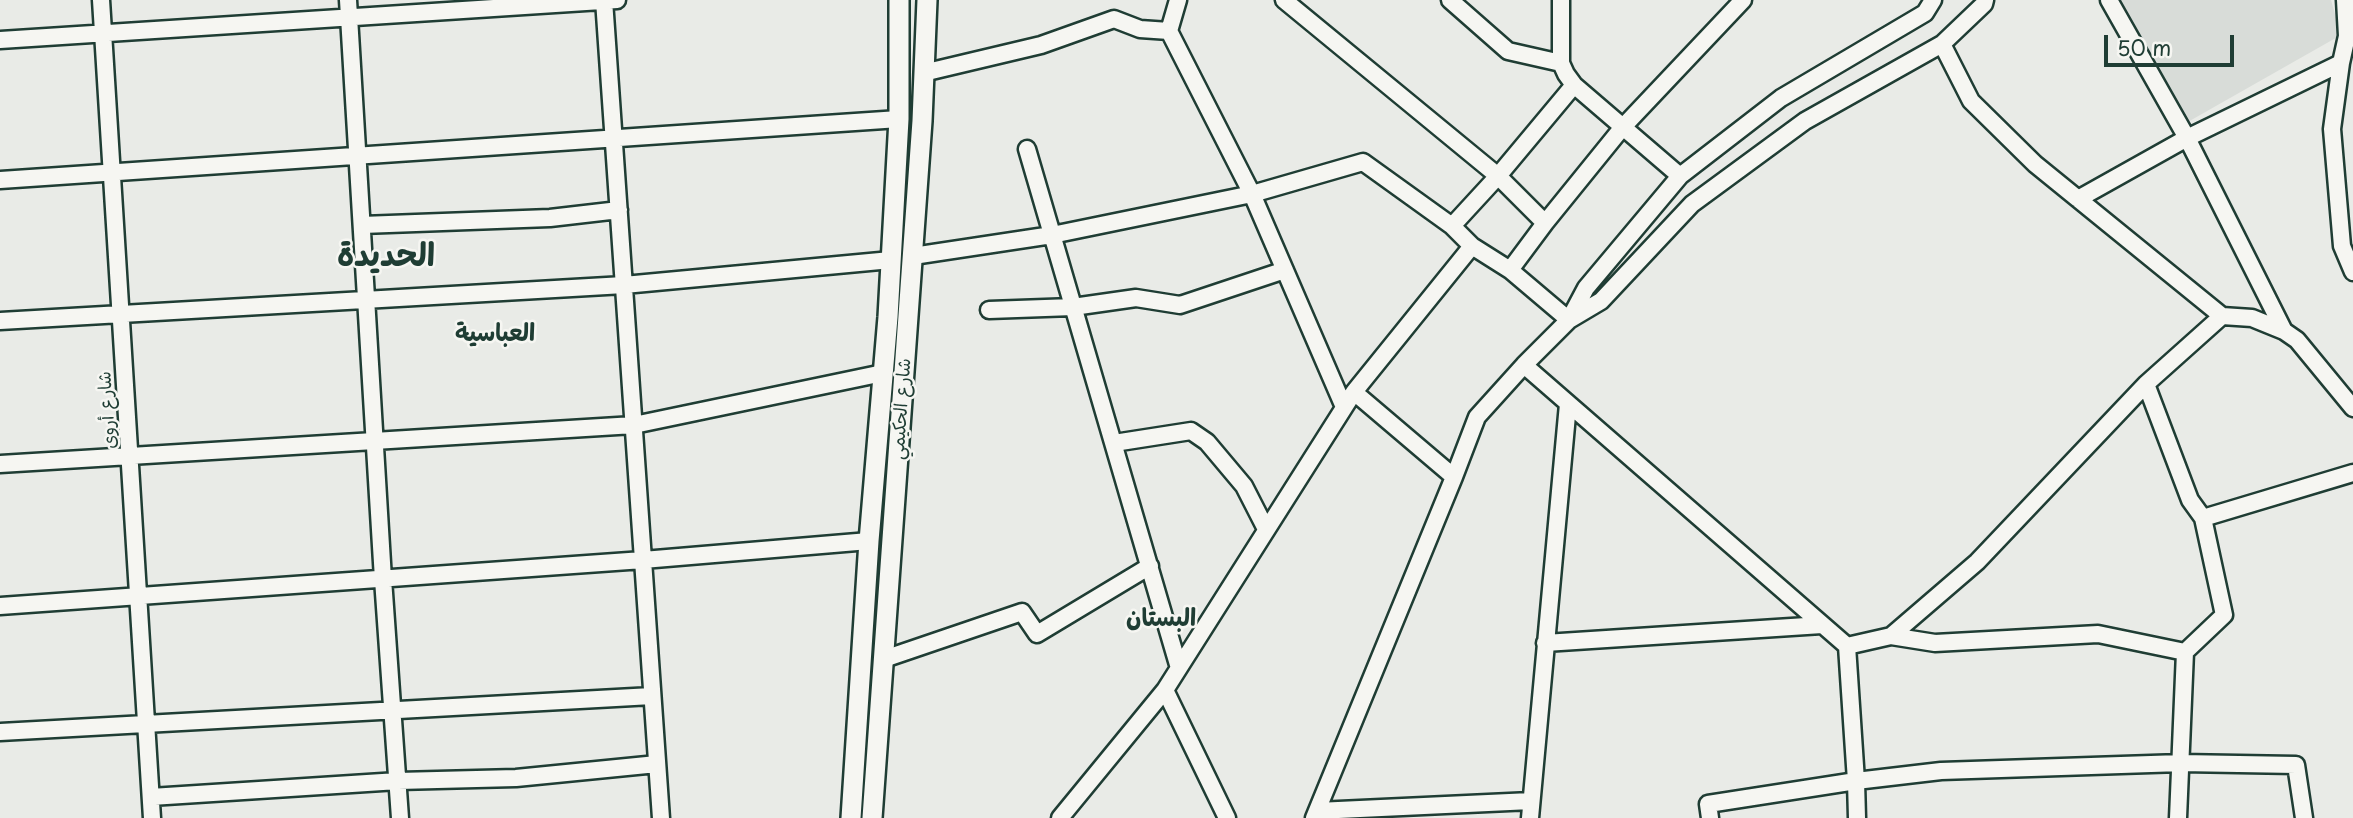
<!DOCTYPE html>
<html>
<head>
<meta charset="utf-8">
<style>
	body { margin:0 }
	#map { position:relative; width:2353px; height:818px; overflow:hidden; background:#e9ebe7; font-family:"Playpen Sans",sans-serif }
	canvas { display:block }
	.scale { position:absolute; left:2104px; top:35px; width:130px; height:32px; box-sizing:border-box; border:4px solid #1f3d34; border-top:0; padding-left:9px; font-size:21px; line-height:24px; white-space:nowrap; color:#1f3d34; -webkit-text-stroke:5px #f6f6f2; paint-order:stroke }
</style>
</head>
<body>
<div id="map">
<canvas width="2353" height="818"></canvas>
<div class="scale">50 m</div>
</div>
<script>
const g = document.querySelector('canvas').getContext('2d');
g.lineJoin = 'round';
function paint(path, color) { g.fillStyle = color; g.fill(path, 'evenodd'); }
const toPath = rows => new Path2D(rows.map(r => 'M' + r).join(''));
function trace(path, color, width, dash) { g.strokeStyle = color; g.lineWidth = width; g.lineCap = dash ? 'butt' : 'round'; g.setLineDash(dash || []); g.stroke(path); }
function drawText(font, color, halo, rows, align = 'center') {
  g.font = font + ' "Playpen Sans","Playpen Sans Arabic",sans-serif'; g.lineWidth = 5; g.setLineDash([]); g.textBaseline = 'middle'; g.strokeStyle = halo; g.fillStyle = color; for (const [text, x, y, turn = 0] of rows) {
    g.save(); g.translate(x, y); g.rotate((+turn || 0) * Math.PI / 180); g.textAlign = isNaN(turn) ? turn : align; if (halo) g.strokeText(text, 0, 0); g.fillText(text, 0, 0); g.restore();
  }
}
paint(toPath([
	[2118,0,2331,0,2341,35,2186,123]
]), '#d8dcd8');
const minor = toPath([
	[101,0,152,818],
	[348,0,383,579,400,818],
	[604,0,661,818],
	[1284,0,1498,176,1545,223],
	[1450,0,1508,51,1561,63],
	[1561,0,1561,63,1566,74,1574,85,1680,176],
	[2109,0,2187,138,2284,331],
	[0,40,617,0],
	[1942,44,1971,101,2035,164,2222,316,2252,318,2284,331,2297,340,2353,408],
	[2341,63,2332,129,2342,246,2353,272],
	[923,73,1041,45,1114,19,1140,29,1169,31],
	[1027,149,1179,668],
	[0,180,899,119],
	[2078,199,2187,138,2341,63,2347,36,2345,0],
	[362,225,550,218,619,210],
	[1452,226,1498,176,1574,85],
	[913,256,1052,235,1252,194,1169,31,1178,0],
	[1510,270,1545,223,1622,128,1743,0],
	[989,310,1073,307,1136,298,1180,305,1285,270],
	[1569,320,1586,288,1680,176,1781,98,1925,13,1933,0],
	[0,321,624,285,891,260],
	[1524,365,1847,646,1891,636,1977,562,2146,384,2222,316],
	[2146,384,2190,500,2203,518,2353,473],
	[1354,392,1472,246,1510,270,1569,320],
	[1344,407,1252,194,1363,162,1452,226,1472,246],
	[1114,443,1191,431,1207,442,1244,486,1266,529],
	[0,464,634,425,883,373],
	[0,606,643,560,869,541],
	[1891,636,1935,643,2098,634,2185,652],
	[1545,643,1822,625],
	[884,659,1022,612,1037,634,1150,566],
	[1165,690,1354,392,1454,477],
	[0,732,652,696],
	[151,797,398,781,516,778,657,764],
	[1060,818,1165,690,1227,818],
	[1314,818,1454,477,1477,417,1524,365,1569,320,1601,301,1692,204,1805,121,1942,44,1984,4,1985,0],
	[1318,818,1317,811,1531,801],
	[1530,818,1568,404],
	[1710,818,1708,804,1856,781,1847,646],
	[1857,818,1856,781,1941,771,2181,763,2296,765,2304,818],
	[2178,818,2185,652,2224,615,2203,518]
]);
const tertiary = toPath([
	[851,818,869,541,888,317,899,119,899,0],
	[872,818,922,121,927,0]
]);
trace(minor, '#1f3d34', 21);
trace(tertiary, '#1f3d34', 24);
trace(minor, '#f6f6f2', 16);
trace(tertiary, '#f6f6f2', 19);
drawText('18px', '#1f3d34', '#f6f6f2', [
	["شارع الحكيمي",902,409,-86],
	["شارع أروى",108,410,-94]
]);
drawText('bold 24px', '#1f3d34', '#f6f6f2', [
	["العباسية",495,334],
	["البستان",1161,619]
]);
drawText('bold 32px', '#1f3d34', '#f6f6f2', [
	["الحديدة",386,257]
]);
</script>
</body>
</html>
